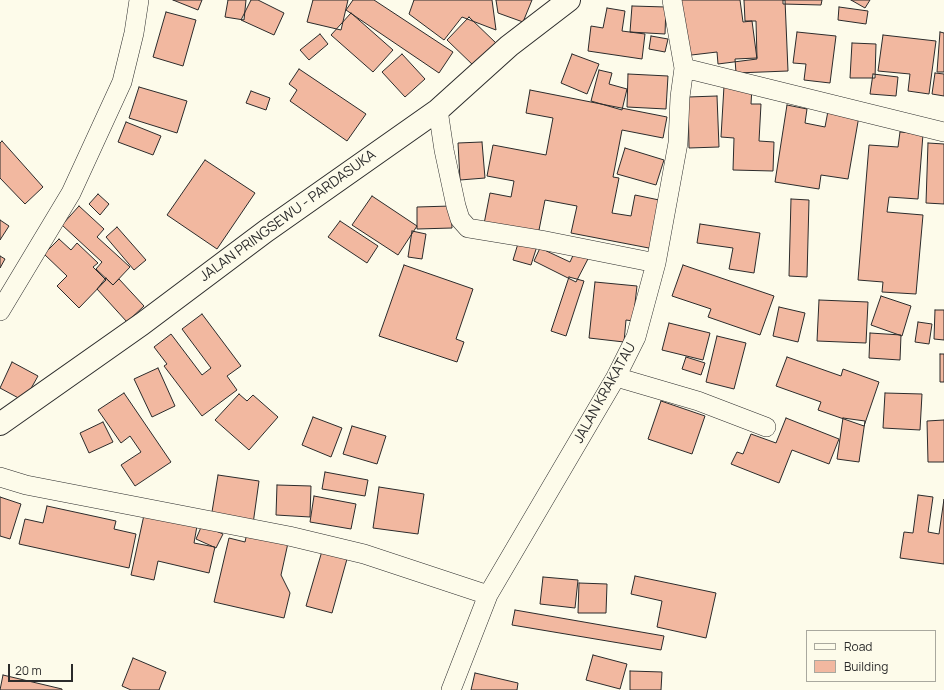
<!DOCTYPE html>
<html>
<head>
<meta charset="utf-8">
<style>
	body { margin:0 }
	#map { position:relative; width:944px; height:690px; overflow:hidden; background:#fdfbea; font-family:Manrope,sans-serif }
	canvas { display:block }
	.legend { position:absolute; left:806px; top:630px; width:130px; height:52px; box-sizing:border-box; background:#fdfbea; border:1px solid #a9a89e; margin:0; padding:5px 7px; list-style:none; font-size:12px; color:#2b2b2b }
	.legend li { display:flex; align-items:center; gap:8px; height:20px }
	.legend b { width:20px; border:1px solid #a9a89e }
	.scale { position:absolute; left:8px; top:664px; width:65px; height:18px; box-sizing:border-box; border:2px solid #2b2b2b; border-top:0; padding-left:5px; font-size:12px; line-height:14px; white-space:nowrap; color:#2b2b2b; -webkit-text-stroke:3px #fdfbea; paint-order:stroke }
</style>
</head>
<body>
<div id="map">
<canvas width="944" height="690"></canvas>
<ul class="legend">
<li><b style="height:5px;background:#fdfbea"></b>Road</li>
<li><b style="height:11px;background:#f2b8a0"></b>Building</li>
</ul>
<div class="scale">20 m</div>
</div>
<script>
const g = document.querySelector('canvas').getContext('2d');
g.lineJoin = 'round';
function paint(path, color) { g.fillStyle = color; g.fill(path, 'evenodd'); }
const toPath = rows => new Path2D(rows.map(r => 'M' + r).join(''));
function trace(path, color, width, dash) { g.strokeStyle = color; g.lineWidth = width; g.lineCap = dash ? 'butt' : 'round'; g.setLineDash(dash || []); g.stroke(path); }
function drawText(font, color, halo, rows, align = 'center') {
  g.font = font + ' Manrope,sans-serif'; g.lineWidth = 3; g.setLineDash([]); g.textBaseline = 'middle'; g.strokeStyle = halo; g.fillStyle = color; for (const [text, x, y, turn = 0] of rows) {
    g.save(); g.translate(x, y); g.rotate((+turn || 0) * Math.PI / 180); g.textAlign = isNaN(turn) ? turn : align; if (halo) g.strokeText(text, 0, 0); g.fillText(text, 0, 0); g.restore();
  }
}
const building = toPath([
	[173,0,202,0,198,10,173,0],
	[228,0,246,0,244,20,225,17,228,0],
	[251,0,258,0,284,13,274,35,241,20,251,0],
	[313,0,348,0,341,30,307,22,313,0],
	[353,0,374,0,453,52,439,73,346,10,353,0],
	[414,0,492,0,496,30,462,17,444,40,409,14,414,0],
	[496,0,532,0,523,22,498,13,496,0],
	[676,0,740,0,743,22,752,21,757,59,718,64,717,52,683,56,676,0],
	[744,0,785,0,788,71,736,73,735,59,757,58,756,21,745,21,744,0],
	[783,0,822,0,821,5,783,4,783,0],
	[851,0,870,0,865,8,851,0],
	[632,6,666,7,665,34,630,32,632,6],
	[839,7,868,11,866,24,838,20,839,7],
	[607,8,625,11,622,31,645,34,642,59,588,51,591,26,603,28,607,8],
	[166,12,196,20,183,66,153,57,166,12],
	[351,13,393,50,373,72,331,35,351,13],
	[469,17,497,44,475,67,447,40,469,17],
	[797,32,836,36,830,83,804,80,806,64,793,63,797,32],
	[940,32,944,33,944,72,937,72,940,32],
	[320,34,328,44,309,60,300,50,320,34],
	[883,35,936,41,929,94,908,91,910,74,878,71,883,35],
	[651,36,668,39,665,52,649,49,651,36],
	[852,43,876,44,875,78,850,78,852,43],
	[402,54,425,79,405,97,382,72,402,54],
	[572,54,599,64,587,94,561,83,572,54],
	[299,69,366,114,347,141,290,101,297,90,289,84,299,69],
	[599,70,612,73,609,84,627,89,622,110,591,101,599,70],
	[935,73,944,74,944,96,932,94,935,73],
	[628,74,668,76,666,109,627,107,628,74],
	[873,74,898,77,896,96,870,94,873,74],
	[724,86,752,87,751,104,761,104,759,141,774,142,773,171,733,170,734,138,721,137,724,86],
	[139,87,187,101,177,133,129,118,139,87],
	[530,90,667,117,663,138,622,130,613,177,619,178,612,213,631,216,635,195,664,201,654,249,571,233,577,206,545,200,538,235,484,224,490,193,511,197,514,181,487,176,493,145,546,155,553,118,526,113,530,90],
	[251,91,270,98,266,110,246,103,251,91],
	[717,96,719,147,689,148,688,97,717,96],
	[787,105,807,109,805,123,825,127,828,111,859,116,848,179,821,175,819,189,775,182,787,105],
	[126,122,161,136,153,155,118,142,126,122],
	[900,132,923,134,918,199,889,197,887,212,923,215,916,294,882,292,883,282,858,280,869,145,898,147,900,132],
	[2,141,43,187,25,204,0,178,0,143,2,141],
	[482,142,485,178,460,180,458,143,482,142],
	[928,143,944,144,944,204,926,203,928,143],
	[625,148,664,160,656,185,617,174,625,148],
	[205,160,255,193,217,249,167,215,205,160],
	[98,194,109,204,100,215,89,204,98,194],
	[372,196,417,226,398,255,352,225,372,196],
	[791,199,809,200,807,277,789,276,791,199],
	[79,206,104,229,97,237,130,267,113,285,96,269,102,262,62,225,79,206],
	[451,206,452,228,417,229,417,207,451,206],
	[0,220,9,226,0,240,0,220],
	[340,221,378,246,367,263,328,237,340,221],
	[700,224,760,233,754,273,729,269,733,248,697,243,700,224],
	[117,227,146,260,134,270,106,237,117,227],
	[412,231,426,234,422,259,408,257,412,231],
	[520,237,538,243,531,265,513,260,520,237],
	[59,239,71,250,77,243,98,263,93,267,106,280,79,308,57,286,67,276,44,254,59,239],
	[540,248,570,262,576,249,590,255,576,282,534,261,540,248],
	[0,256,5,259,0,268,0,256],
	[404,265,473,289,456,339,464,342,457,362,379,336,404,265],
	[683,265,774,296,760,335,708,317,711,309,672,296,683,265],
	[569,277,584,281,566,336,551,331,569,277],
	[106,278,113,285,119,279,144,306,127,322,97,289,106,278],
	[595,282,637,286,633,321,626,320,624,342,589,338,595,282],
	[881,296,911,306,902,336,871,325,881,296],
	[819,300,868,302,866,343,817,341,819,300],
	[779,307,805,313,798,342,773,336,779,307],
	[935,310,944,310,944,340,934,339,935,310],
	[202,314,241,366,227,376,237,390,202,416,164,366,167,364,154,347,171,334,202,375,211,368,182,329,202,314],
	[918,322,932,324,929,344,915,342,918,322],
	[669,323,710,333,703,360,662,350,669,323],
	[870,333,901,335,900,360,869,358,870,333],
	[717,336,746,343,734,389,706,382,717,336],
	[940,354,944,354,944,382,940,382,940,354],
	[686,357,705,363,701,375,682,369,686,357],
	[787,357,841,376,843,369,879,382,864,426,818,410,821,402,776,386,787,357],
	[12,362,38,376,24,401,0,388,12,362],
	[158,368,175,406,152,417,134,379,158,368],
	[124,393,171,462,135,486,121,465,141,452,130,436,121,443,98,410,124,393],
	[885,393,922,394,920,430,883,428,885,393],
	[239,394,247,401,253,395,278,417,249,450,215,420,239,394],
	[661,401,705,416,692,454,648,439,661,401],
	[313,417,342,428,331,457,302,445,313,417],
	[786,418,839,439,829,464,792,450,779,483,731,464,737,452,743,454,751,434,776,443,786,418],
	[843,418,865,421,859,462,837,459,843,418],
	[944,420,944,462,928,462,927,421,944,420],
	[103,422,113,442,89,453,80,433,103,422],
	[352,426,386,436,377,464,343,454,352,426],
	[325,472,368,480,365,496,322,489,325,472],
	[218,475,259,481,253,524,211,518,218,475],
	[277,485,311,486,310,517,276,515,277,485],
	[379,487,424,494,418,534,373,528,379,487],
	[918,495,933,497,928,532,939,534,944,499,944,564,900,558,904,532,913,533,918,495],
	[314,496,356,504,351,529,310,522,314,496],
	[0,497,21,504,10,539,0,536,0,497],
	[47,506,116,521,114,529,136,534,129,568,19,544,25,519,43,523,47,506],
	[144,515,197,526,194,543,215,547,209,573,158,561,154,580,131,575,144,515],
	[202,525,223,534,216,548,196,539,202,525],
	[247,533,288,543,281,575,290,593,284,618,214,602,229,538,245,542,247,533],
	[322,551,347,559,332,613,306,606,322,551],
	[635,576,716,593,706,638,657,627,662,601,631,594,635,576],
	[543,577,578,580,575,608,540,604,543,577],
	[579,583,607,584,606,613,578,613,579,583],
	[515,610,664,636,661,650,512,625,515,610],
	[593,655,627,664,620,689,586,680,593,655],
	[133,658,166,672,159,690,131,690,122,686,133,658],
	[630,671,662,672,661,690,630,690,630,671],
	[475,673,518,683,517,690,471,690,475,673],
	[3,675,62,689,62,690,0,690,3,675]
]);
paint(building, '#f2b8a0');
trace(building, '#2b2b2b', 1);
const minor = toPath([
	[684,68,944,132],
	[438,110,444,150,456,206,460,219,468,228,541,240,656,263],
	[0,311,71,193,122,82,134,33,139,0],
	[616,377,698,401,766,427],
	[0,477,26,485,289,536,364,554,488,595],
	[451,690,488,595,616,377,636,337,656,263,678,143,680,97,684,68,672,0]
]);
const primary = toPath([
	[0,424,142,324,266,231,438,110,509,46,569,0]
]);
trace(minor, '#2b2b2b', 20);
trace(primary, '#2b2b2b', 24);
trace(minor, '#fdfbea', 19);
trace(primary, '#fdfbea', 22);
drawText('14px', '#2b2b2b', '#fdfbea', [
	["JALAN PRINGSEWU - PARDASUKA",288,216,-36],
	["JALAN KRAKATAU",605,393,-61]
]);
</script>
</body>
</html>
